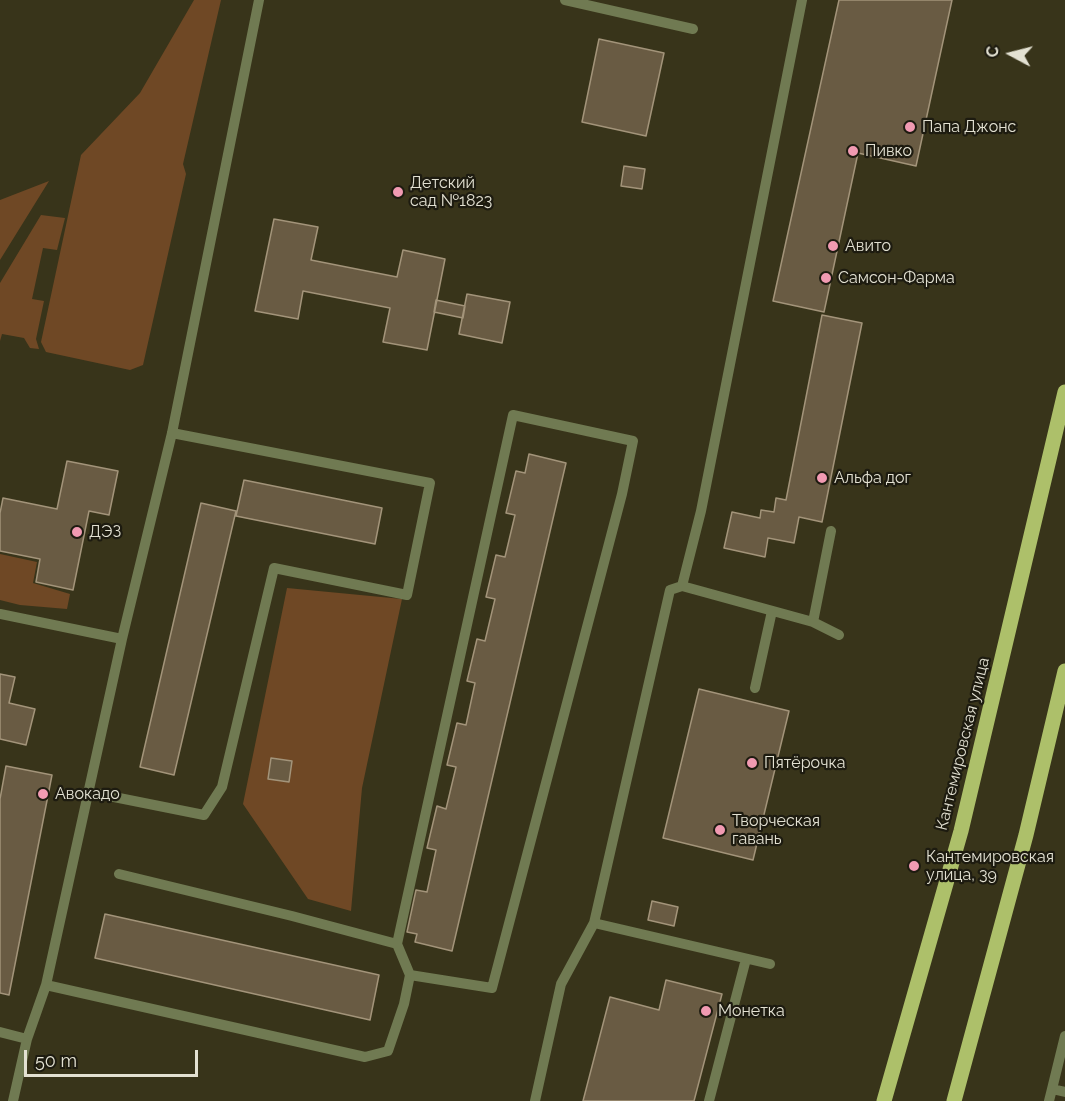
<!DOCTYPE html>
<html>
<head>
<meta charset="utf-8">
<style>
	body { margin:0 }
	#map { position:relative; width:1065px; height:1101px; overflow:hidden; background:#38341a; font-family:Raleway,sans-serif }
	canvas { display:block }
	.north { position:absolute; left:981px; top:24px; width:60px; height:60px; -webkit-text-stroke:4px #1d1b10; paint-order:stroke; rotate:277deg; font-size:16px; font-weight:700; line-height:24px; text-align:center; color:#e3e1d2 }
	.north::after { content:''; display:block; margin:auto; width:21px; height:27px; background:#e3e1d2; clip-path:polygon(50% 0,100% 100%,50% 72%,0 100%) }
	.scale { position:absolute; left:24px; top:1050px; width:174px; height:27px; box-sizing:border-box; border:3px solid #e3e1d2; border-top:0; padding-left:8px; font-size:18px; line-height:21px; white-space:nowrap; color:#e3e1d2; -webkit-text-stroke:4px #1d1b10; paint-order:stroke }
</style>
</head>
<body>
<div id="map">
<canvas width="1065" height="1101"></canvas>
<div class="north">С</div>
<div class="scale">50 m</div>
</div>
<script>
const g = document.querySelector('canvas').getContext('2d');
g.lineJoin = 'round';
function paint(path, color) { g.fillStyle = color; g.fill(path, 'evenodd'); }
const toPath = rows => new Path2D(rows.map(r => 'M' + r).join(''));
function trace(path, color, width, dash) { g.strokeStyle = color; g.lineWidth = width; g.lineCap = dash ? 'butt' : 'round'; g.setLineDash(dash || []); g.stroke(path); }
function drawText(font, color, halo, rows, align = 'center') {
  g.font = font + ' Raleway,sans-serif'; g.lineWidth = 4.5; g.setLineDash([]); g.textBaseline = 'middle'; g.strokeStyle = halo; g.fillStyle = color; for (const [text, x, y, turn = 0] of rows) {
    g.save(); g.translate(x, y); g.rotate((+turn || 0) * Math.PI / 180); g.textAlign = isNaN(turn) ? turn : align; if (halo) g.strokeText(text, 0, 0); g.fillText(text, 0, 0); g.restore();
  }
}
paint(toPath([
	[194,0,221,0,183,164,186,174,143,365,130,370,46,352,41,342,81,155,140,93],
	[49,181,0,260,0,200],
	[41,215,65,218,57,250,43,248,32,299,44,301,36,339,39,349,30,348,24,338,2,334,0,341,0,283],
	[0,554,37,562,33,583,70,594,67,609,20,605,0,600],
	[287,588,402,599,362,788,351,911,308,899,243,804]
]), '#6f4825');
const building = toPath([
	[839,0,952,0,916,166,858,153,824,312,773,301,839,0],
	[599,39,664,53,646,136,582,122,599,39],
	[624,166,645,169,642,189,621,186,624,166],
	[274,219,318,227,311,260,397,277,403,250,445,259,427,350,383,342,390,308,303,291,298,319,255,311,274,219],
	[467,294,510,302,502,343,459,334,467,294],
	[436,300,465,306,463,318,434,312,436,300],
	[822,315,862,323,822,522,799,517,794,543,768,538,765,557,724,548,732,512,760,518,761,510,774,512,776,498,786,500,822,315],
	[529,454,566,463,452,951,415,942,417,934,407,932,416,890,427,892,436,850,427,848,437,806,446,809,456,767,447,765,457,723,466,725,475,683,467,681,477,639,485,641,495,599,486,597,496,555,505,557,515,515,506,513,516,471,525,473,529,454],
	[67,461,118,471,109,515,89,511,73,590,36,582,40,559,0,551,0,513,3,498,57,509,67,461],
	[244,480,382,508,375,544,236,516,244,480],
	[201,503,236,511,174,775,140,767,201,503],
	[0,674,15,677,9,703,35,709,26,745,0,739,0,674],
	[699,689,789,711,753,860,663,838,699,689],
	[271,758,292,761,289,782,268,779,271,758],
	[6,766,52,775,9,995,0,993,0,799,6,766],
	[652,901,678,907,674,926,648,920,652,901],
	[105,914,379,975,370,1020,95,958,105,914],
	[666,980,722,994,694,1101,583,1101,610,997,659,1010,666,980]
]);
paint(building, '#695b43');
trace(building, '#a3947a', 1.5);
trace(toPath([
	[565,0,693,29],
	[802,0,701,511,682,586,813,622,839,635],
	[0,614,122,639],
	[813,622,831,531],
	[755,688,772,611],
	[89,792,204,815,222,787,274,568,407,595,430,483,172,433],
	[594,923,670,590,682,586],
	[397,944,513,415,633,441,622,494,492,988,410,975],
	[46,985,365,1057,388,1051,404,1004,410,975,397,944,292,916,119,874],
	[0,1032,27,1039],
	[1052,1089,1065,1036],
	[13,1101,27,1039,46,985,122,639,172,433,259,0],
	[535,1101,561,984,594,923,770,964],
	[709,1101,746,959],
	[1049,1101,1052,1089,1065,1092]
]), '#707a52', 10);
trace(toPath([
	[884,1101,961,831,1065,392],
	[954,1101,1026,835,1065,671]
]), '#adc06a', 15);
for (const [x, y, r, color] of [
	[910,127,6,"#f19ab2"],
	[853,151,6,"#f19ab2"],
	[398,192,6,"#f19ab2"],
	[833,246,6,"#f19ab2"],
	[826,278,6,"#f19ab2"],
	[822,478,6,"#f19ab2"],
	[77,532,6,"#f19ab2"],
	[752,763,6,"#f19ab2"],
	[43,794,6,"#f19ab2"],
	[720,830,6,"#f19ab2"],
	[914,866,6,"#f19ab2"],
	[706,1011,6,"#f19ab2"]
]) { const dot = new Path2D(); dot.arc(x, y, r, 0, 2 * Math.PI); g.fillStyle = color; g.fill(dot); trace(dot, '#1d1b10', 2); }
drawText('16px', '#e3e1d2', '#1d1b10', [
	["Папа Джонс",922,127],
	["Пивко",865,151],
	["Детский",410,183],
	["сад №1823",410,201],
	["Авито",845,246],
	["Самсон-Фарма",838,278],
	["Альфа дог",834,478],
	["ДЭЗ",89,532],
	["Пятёрочка",764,763],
	["Авокадо",55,794],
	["Творческая",732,821],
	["гавань",732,839],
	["Кантемировская",926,857],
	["улица, 39",926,875],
	["Монетка",718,1011]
], 'left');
drawText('16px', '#e3e1d2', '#1d1b10', [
	["Кантемировская улица",963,744,-76]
]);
</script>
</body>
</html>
